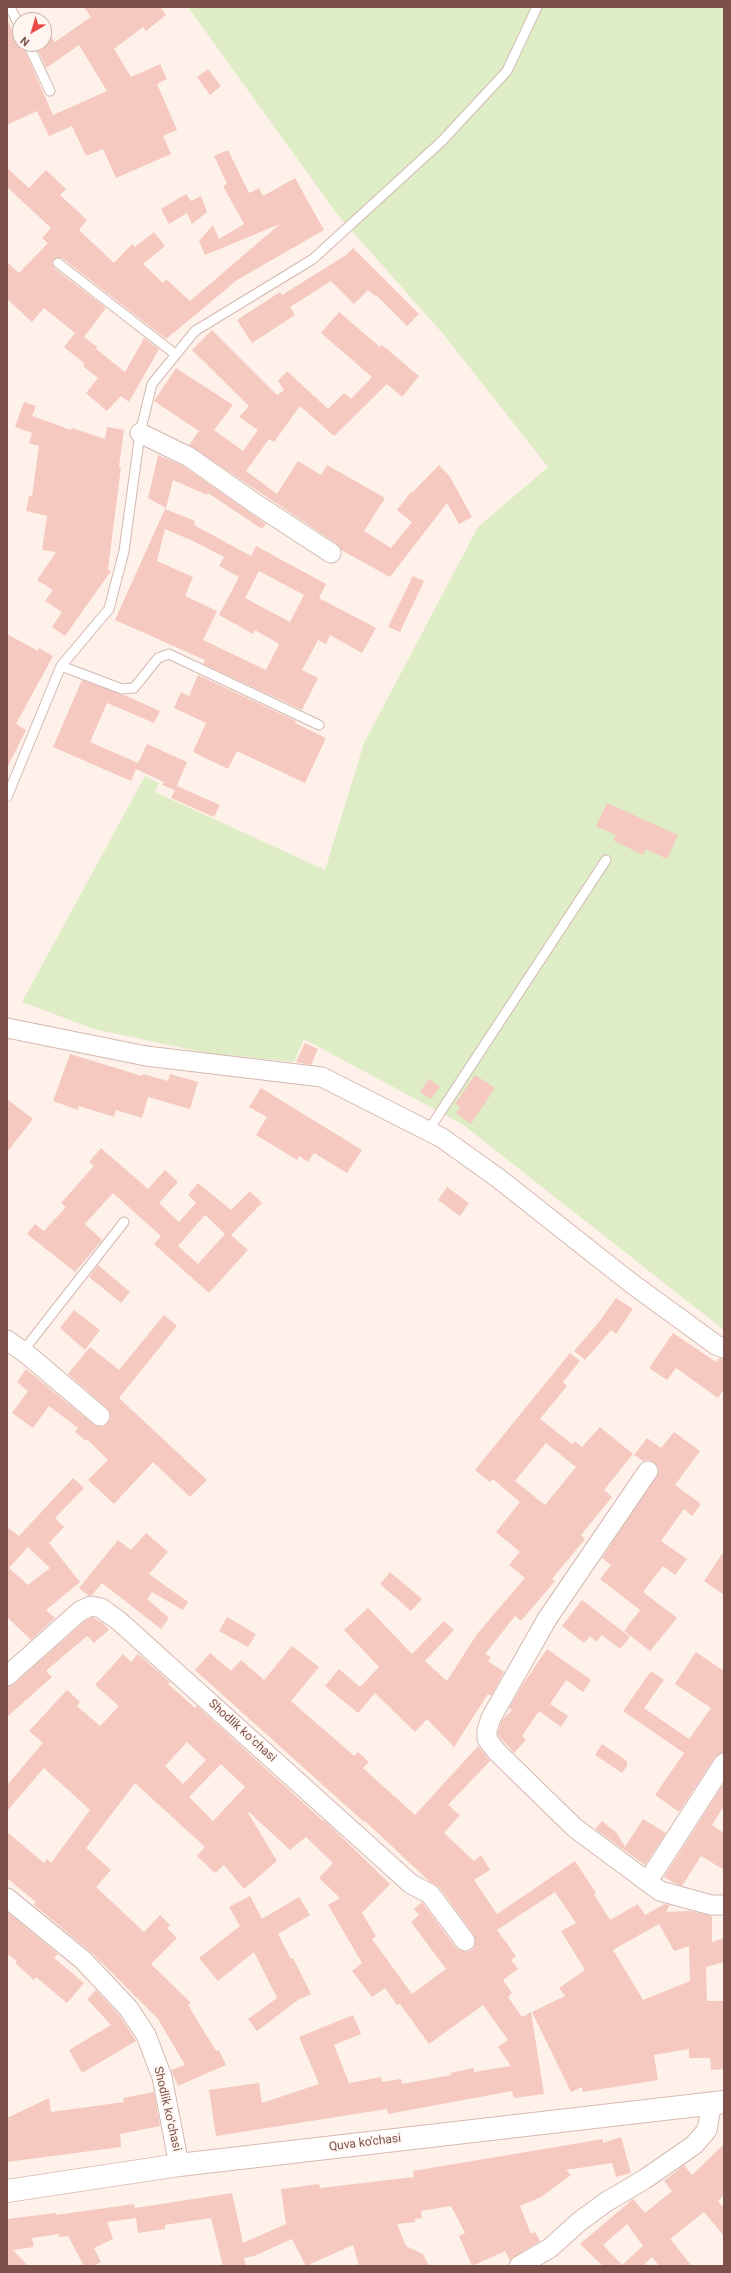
<!DOCTYPE html>
<html>
<head>
<meta charset="utf-8">
<style>
	body { margin:0 }
	#map { position:relative; width:731px; height:2273px; overflow:hidden; background:#fef1e9; font-family:Roboto,sans-serif }
	canvas { display:block }
	.frame { position:absolute; inset:0; border:8px solid #7b514a; pointer-events:none }
	.north { position:absolute; left:12px; top:12px; width:40px; height:40px; box-sizing:border-box; background:#fff6f1; border:1px solid #cab4ae; border-radius:50%; rotate:218deg; font-size:11px; font-weight:700; line-height:16px; text-align:center; color:#7b514a }
	.north::after { content:''; display:block; margin:auto; width:14px; height:18px; background:#ee4a48; clip-path:polygon(50% 0,100% 100%,50% 72%,0 100%) }
</style>
</head>
<body>
<div id="map">
<canvas width="731" height="2273"></canvas>
<div class="frame"></div>
<div class="north">N</div>
</div>
<script>
const g = document.querySelector('canvas').getContext('2d');
g.lineJoin = 'round';
function paint(path, color) { g.fillStyle = color; g.fill(path, 'evenodd'); }
const toPath = rows => new Path2D(rows.map(r => 'M' + r).join(''));
function trace(path, color, width, dash) { g.strokeStyle = color; g.lineWidth = width; g.lineCap = dash ? 'butt' : 'round'; g.setLineDash(dash || []); g.stroke(path); }
function drawText(font, color, halo, rows, align = 'center') {
  g.font = font + ' Roboto,sans-serif'; g.lineWidth = 3.5; g.setLineDash([]); g.textBaseline = 'middle'; g.strokeStyle = halo; g.fillStyle = color; for (const [text, x, y, turn = 0] of rows) {
    g.save(); g.translate(x, y); g.rotate((+turn || 0) * Math.PI / 180); g.textAlign = isNaN(turn) ? turn : align; if (halo) g.strokeText(text, 0, 0); g.fillText(text, 0, 0); g.restore();
  }
}
paint(toPath([
	[188,7,724,7,724,1330,462,1124,304,1039,294,1062,207,1053,94,1029,22,1002,145,776,159,783,155,792,325,870,364,743,478,527,548,467,444,335,337,214]
]), '#deedc6');
paint(toPath([
	[84,7,160,7,166,15,146,31,143,27,114,49,131,77,160,64,167,79,157,84,177,130,163,136,171,154,116,178,103,149,86,156,72,126,49,136,37,111,7,125,7,19,19,44,22,44,53,115,107,91,79,45,46,68,35,44,44,44,44,27,55,42,91,17],
	[208,69,221,86,210,95,197,77],
	[228,150,249,193,259,188,263,196,295,178,324,230,237,280,166,339,62,258,54,259,52,263,54,268,106,308,84,337,97,347,96,349,125,372,144,338,159,349,129,402,121,396,107,411,86,393,98,378,83,366,85,364,64,347,75,333,44,308,32,322,7,299,7,262,19,273,48,243,42,238,51,228,7,187,7,168,29,188,46,170,66,189,60,195,87,220,79,230,114,263,132,244,135,247,154,232,165,246,143,264,163,283,166,279,190,301,280,224,205,255,199,241,213,225,219,239,244,224,223,186,227,184,214,156],
	[186,194,191,201,201,196,207,212,192,224,187,213,169,224,161,209],
	[353,248,419,314,407,326,376,295,375,296,368,290,354,304,331,281,290,307,295,315,252,343,237,320,280,292,282,295,346,255],
	[339,312,380,347,382,345,419,376,402,397,387,384,334,436,300,406,274,442,269,439,246,471,277,494,298,461,321,475,327,465,385,498,364,531,391,548,412,522,397,510,411,492,412,493,439,465,450,477,472,517,459,524,447,503,390,577,341,550,337,544,189,445,199,431,154,401,176,368,233,405,214,430,243,451,258,430,239,417,249,406,192,350,212,330,277,395,284,390,278,381,287,371,328,409,344,393,351,399,372,377,321,333],
	[24,402,36,406,32,416,71,430,72,428,105,439,107,427,124,430,119,467,121,467,108,569,111,571,65,636,52,627,62,612,45,601,53,590,37,580,56,552,42,550,47,516,26,511,29,496,32,496,39,446,29,443,32,433,15,427],
	[158,455,183,466,266,524,262,529,208,493,207,495,173,480,166,508,148,498],
	[165,509,195,521,194,525,251,556,256,546,326,584,319,598,376,628,362,653,330,635,326,644,318,640,302,670,318,678,302,710,203,664,205,660,115,620],
	[165,529,193,541,224,557,219,566,239,577,219,615,253,634,255,630,279,644,266,670,203,640,217,611,185,596,193,577,157,561],
	[259,571,304,595,290,622,245,598],
	[413,576,424,581,400,632,388,627],
	[7,634,38,651,39,648,53,656,16,724,26,730,7,768],
	[198,675,296,721,295,723,326,738,305,783,237,751,228,769,193,752,206,723,174,708,181,692,189,696],
	[82,680,124,695,160,711,154,723,107,703,90,742,138,763,147,744,187,762,175,790,162,785,164,782,136,769,131,781,53,747],
	[177,786,220,805,214,817,171,798],
	[607,803,678,835,667,859,646,849,643,855,613,840,616,835,596,826],
	[305,1043,318,1049,311,1065,296,1062],
	[70,1054,142,1076,143,1074,168,1081,170,1074,198,1082,190,1109,148,1097,142,1118,116,1110,114,1117,79,1106,78,1110,53,1101],
	[475,1075,495,1088,471,1124,456,1114,460,1107,455,1104],
	[429,1079,440,1087,431,1099,420,1092],
	[261,1088,362,1150,347,1173,314,1153,308,1162,299,1156,297,1160,256,1135,267,1117,249,1107],
	[7,1099,33,1119,7,1152],
	[101,1148,148,1189,165,1170,178,1182,159,1203,179,1222,196,1203,188,1195,198,1183,231,1210,250,1191,262,1203,231,1235,248,1250,209,1293,154,1244,161,1236,113,1193,85,1224,102,1240,75,1272,27,1234,35,1224,44,1231,66,1207,61,1203,94,1166,89,1162],
	[205,1215,225,1234,198,1264,178,1246],
	[447,1187,469,1203,460,1216,438,1200],
	[98,1265,130,1292,121,1303,89,1277],
	[616,1298,633,1309,616,1334,611,1330,585,1360,574,1351,599,1322],
	[74,1310,100,1330,85,1350,60,1328],
	[164,1315,177,1326,119,1398,207,1480,190,1497,153,1462,114,1504,88,1480,108,1460,87,1439,86,1441,75,1432,78,1428,49,1406,33,1428,12,1413,28,1391,17,1382,26,1369,93,1424,104,1426,111,1418,107,1408,68,1374,90,1347,119,1370],
	[673,1333,716,1362,719,1358,724,1359,724,1389,718,1398,676,1368,667,1380,649,1368],
	[570,1353,580,1361,563,1382,567,1386,540,1419,572,1444,575,1441,582,1447,600,1427,633,1454,604,1490,612,1497,581,1535,585,1539,552,1579,555,1581,521,1621,515,1616,485,1654,491,1657,488,1661,504,1672,491,1696,488,1694,454,1747,427,1719,415,1732,375,1693,358,1713,325,1686,339,1669,360,1687,379,1667,344,1630,368,1608,412,1654,444,1621,454,1630,425,1661,447,1681,477,1634,525,1578,509,1565,520,1552,496,1532,520,1502,493,1479,490,1482,475,1470],
	[546,1443,576,1467,545,1505,515,1481],
	[674,1432,700,1451,675,1485,701,1504,692,1516,684,1509,661,1541,687,1559,675,1575,663,1566,643,1592,677,1618,650,1651,624,1631,640,1610,600,1579,611,1565,602,1558,659,1472,654,1462,649,1460,643,1461,634,1455,647,1438,661,1448],
	[73,1478,84,1488,55,1518,64,1527,49,1543,80,1582,46,1610,55,1618,31,1640,7,1617,7,1527,19,1536],
	[28,1547,50,1568,28,1585,9,1568],
	[146,1533,168,1552,149,1574,188,1602,183,1610,152,1592,147,1599,169,1618,161,1629,102,1583,92,1595,89,1596,79,1588,118,1540,131,1550],
	[724,1551,724,1595,704,1581],
	[390,1572,422,1599,411,1611,380,1584],
	[582,1600,630,1637,620,1649,602,1635,596,1642,590,1636,584,1643,562,1626],
	[92,1617,103,1623,109,1630,94,1643,87,1636,46,1671,52,1677,7,1717,7,1687,14,1684,86,1620],
	[227,1617,256,1634,248,1647,219,1631],
	[292,1646,319,1667,291,1701,354,1756,358,1752,369,1762,363,1768,415,1815,478,1746,490,1761,448,1805,460,1815,444,1833,474,1861,481,1855,490,1870,474,1880,497,1914,575,1861,596,1893,594,1895,610,1920,638,1904,645,1915,665,1904,670,1905,666,1912,690,1911,712,1916,712,1942,724,1938,724,1962,706,1967,707,2001,724,2001,724,2069,711,2070,710,2058,689,2058,689,2049,654,2055,658,2080,583,2092,582,2087,571,2092,532,2012,565,1996,559,1988,585,1970,561,1931,576,1923,555,1892,497,1930,516,1956,511,1960,518,1969,503,1980,512,1993,508,1997,522,2017,531,2012,544,2094,514,2098,512,2091,388,2114,387,2109,216,2136,209,2090,259,2083,262,2103,319,2084,299,2037,353,2015,361,2034,334,2045,349,2083,381,2077,382,2082,401,2079,402,2084,452,2075,450,2073,474,2068,474,2072,511,2066,498,2047,508,2040,483,2005,429,2044,400,2004,397,2005,385,1988,372,1997,352,1971,362,1963,328,1905,340,1898,319,1878,333,1863,306,1837,290,1850,249,1812,248,1813,277,1861,244,1889,224,1865,215,1873,197,1856,205,1847,135,1783,86,1848,111,1870,96,1887,144,1932,160,1915,170,1925,167,1928,177,1938,151,1964,191,2003,188,2005,216,2051,219,2050,226,2065,178,2086,171,2070,185,2065,158,2019,91,1952,34,1905,36,1902,7,1878,7,1832,44,1863,47,1859,51,1863,90,1810,44,1768,7,1811,7,1785,43,1743,29,1731,67,1690,80,1702,77,1706,100,1726,119,1706,95,1685,123,1654,131,1662,138,1654,170,1682,168,1684,195,1708,197,1706,322,1820,324,1820,390,1884,362,1913,376,1936,372,1939,412,1994,446,1969,411,1922,419,1915,414,1909,422,1902,456,1948,466,1952,472,1950,475,1945,474,1935,439,1887,429,1881,365,1821,364,1822,195,1670,210,1653,231,1671,241,1660,264,1680],
	[187,1742,206,1760,183,1784,165,1766],
	[221,1764,245,1787,213,1821,189,1797],
	[659,1924,674,1951,689,1946,690,1981,643,2000,613,1950],
	[547,1649,591,1680,583,1692,566,1680,550,1704,568,1716,561,1727,539,1711,522,1736,526,1740,514,1753,498,1735,498,1732,502,1720,512,1710,509,1708,523,1684],
	[696,1652,724,1671,724,1752,715,1757,679,1812,655,1795,684,1753,623,1711,651,1671,664,1680,644,1708,689,1739,711,1708,675,1684],
	[602,1744,627,1761,627,1766,622,1773,595,1755],
	[724,1783,724,1806,712,1825,724,1833,724,1870,701,1856,682,1886,674,1883,664,1877],
	[643,1819,666,1833,645,1865,595,1829,602,1821,617,1833,625,1847],
	[250,1896,262,1919,299,1897,310,1915,278,1934,291,1959,293,1958,311,1994,298,2000,257,2031,248,2019,277,1998,254,1952,218,1981,199,1958,240,1926,229,1907],
	[7,1912,58,1954,54,1958,84,1983,67,2003,36,1977,34,1980,15,1963,17,1961,7,1954],
	[96,1990,120,2016,136,2041,82,2073,69,2050,111,2025,87,1999],
	[154,2092,160,2126,120,2134,121,2147,7,2162,7,2118,49,2098,51,2112,124,2102,123,2098],
	[621,2137,631,2173,616,2177,612,2163,566,2170,571,2175,541,2197,520,2206,531,2234,535,2232,540,2241,510,2260,505,2251,472,2266,459,2236,465,2233,451,2206,421,2211,422,2218,415,2219,415,2222,397,2224,406,2246,423,2254,429,2266,359,2266,353,2245,306,2266,292,2239,254,2256,244,2258,246,2266,223,2266,211,2218,165,2225,165,2229,138,2233,136,2218,107,2222,113,2239,94,2248,101,2262,93,2266,84,2266,68,2236,59,2237,59,2234,32,2238,34,2247,13,2250,28,2266,7,2266,7,2219,56,2213,56,2215,134,2204,135,2208,232,2193,243,2243,286,2224,281,2189,319,2184,320,2188,414,2177,413,2171,603,2139,603,2143],
	[724,2144,724,2195,718,2201,724,2208,724,2236,704,2212,670,2239,692,2266,659,2266,652,2257,643,2266,603,2266,580,2244,633,2199,645,2213,672,2191,664,2181,684,2165,692,2175],
	[627,2224,643,2246,622,2265,603,2245]
]), '#f5c9bf');
const service = toPath([
	[10,7,20,27],
	[28,44,50,91],
	[58,263,175,354],
	[61,666,122,689,134,688,158,658,169,654,319,725],
	[7,797,61,666,109,609,124,551,140,433,152,384,195,331,313,259,442,141,507,71,537,7],
	[428,1131,606,860],
	[23,1351,124,1222]
]);
const minor = toPath([
	[140,433,189,457,256,504,331,553],
	[7,1028,146,1056,322,1077,442,1138,498,1178,631,1283,716,1345,724,1348],
	[7,1340,28,1355,100,1416],
	[648,1471,547,1619,491,1718,487,1730,487,1739,497,1752,575,1828,660,1891,711,1905,724,1905],
	[7,1676,80,1611,91,1606,101,1608,119,1621,411,1884,430,1894,465,1941],
	[648,1881,724,1763],
	[7,1898,83,1960,129,2009,146,2035,162,2077,179,2165],
	[519,2266,550,2248,580,2221,606,2202,645,2179,694,2145,707,2130,712,2102]
]);
const secondary = toPath([
	[7,2191,179,2165,724,2102]
]);
trace(service, '#d4b8b0', 11);
trace(minor, '#d4b8b0', 21);
trace(secondary, '#d9b9b0', 24);
trace(service, '#fff', 9);
trace(minor, '#fff', 19);
trace(secondary, '#fff', 22);
drawText('12px', '#7b514a', '#fff6f1', [
	["Shodlik koʻchasi",242,1731,42],
	["Shodlik koʻchasi",167,2109,77],
	["Quva ko'chasi",365,2143,-7]
]);
</script>
</body>
</html>
